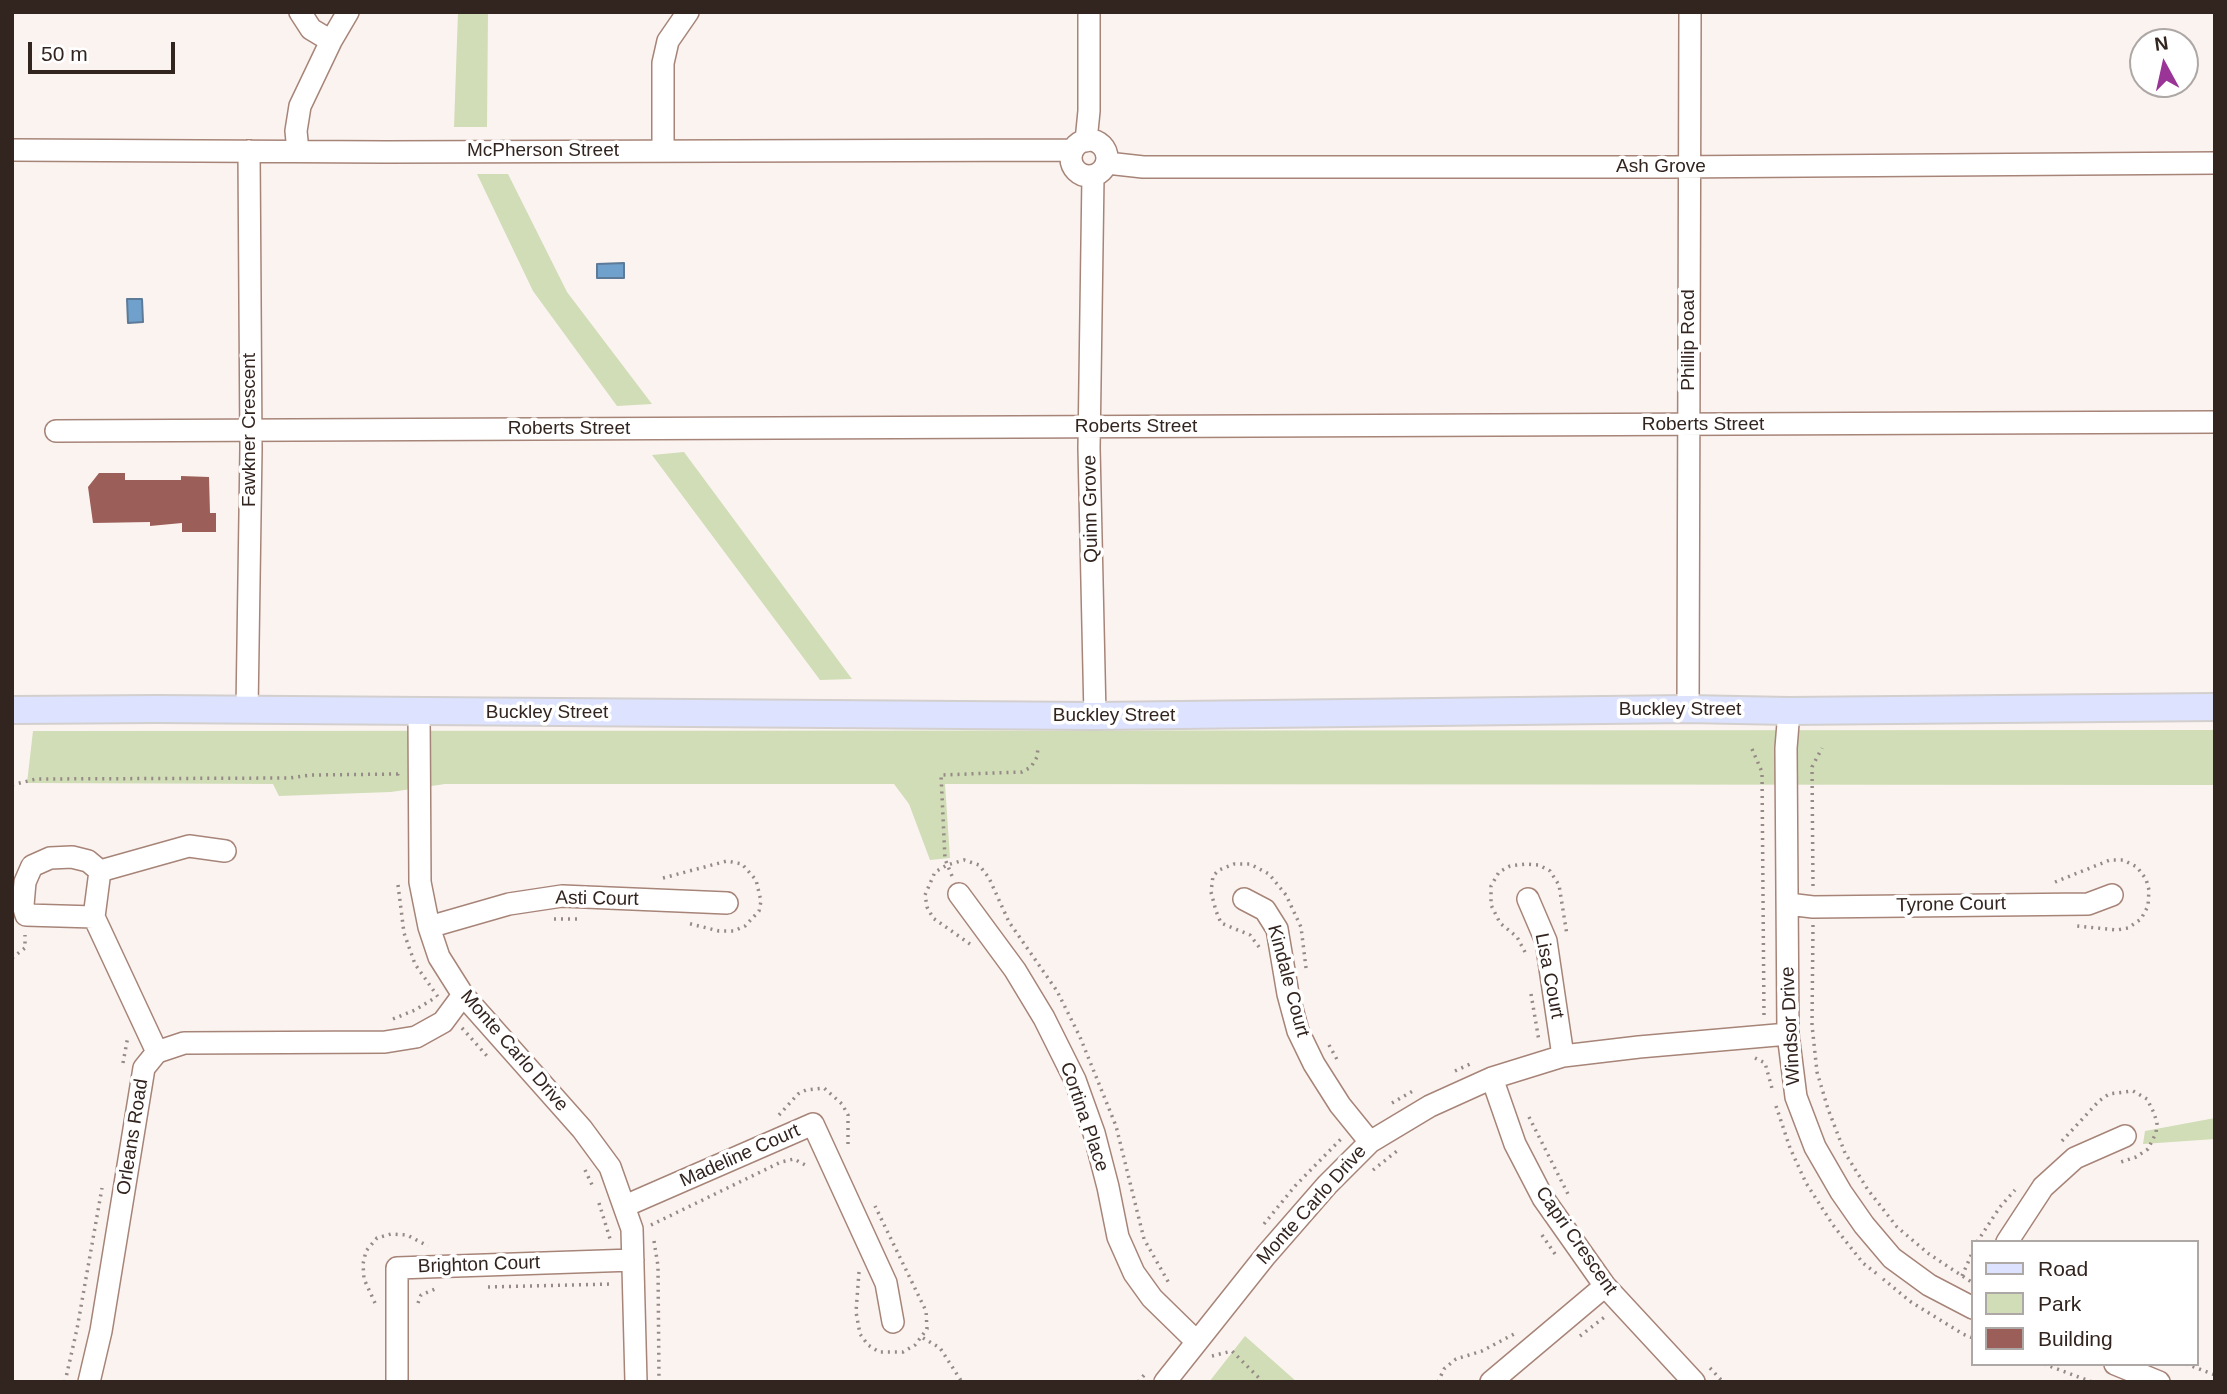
<!DOCTYPE html>
<html>
<head>
<meta charset="utf-8">
<style>
	body { margin:0 }
	#map { position:relative; width:2227px; height:1394px; overflow:hidden; background:#fbf3f0; font-family:Helvetica,sans-serif }
	canvas { display:block }
	.frame { position:absolute; inset:0; border:14px solid #32241f; pointer-events:none }
	.legend { position:absolute; left:1971px; top:1240px; width:228px; height:126px; box-sizing:border-box; background:#fff; border:2px solid #ada7a5; margin:0; padding:9px 12px; list-style:none; font-size:21px; color:#32241f }
	.legend li { display:flex; align-items:center; gap:14px; height:35px }
	.legend b { width:35px; border:2px solid #ada7a5 }
	.north { position:absolute; left:2129px; top:28px; width:70px; height:70px; box-sizing:border-box; background:#fff; border:2px solid #ada7a5; border-radius:50%; rotate:352deg; font-size:19px; font-weight:700; line-height:28px; text-align:center; color:#32241f }
	.north::after { content:''; display:block; margin:auto; width:24px; height:32px; background:#9b3497; clip-path:polygon(50% 0,100% 100%,50% 72%,0 100%) }
	.scale { position:absolute; left:28px; top:42px; width:147px; height:32px; box-sizing:border-box; border:4px solid #32241f; border-top:0; padding-left:9px; font-size:21px; line-height:24px; white-space:nowrap; color:#32241f; -webkit-text-stroke:5px #fff; paint-order:stroke }
</style>
</head>
<body>
<div id="map">
<canvas width="2227" height="1394"></canvas>
<div class="frame"></div>
<ul class="legend">
<li><b style="height:9px;background:#dde3fe"></b>Road</li>
<li><b style="height:19px;background:#d0ddb6"></b>Park</li>
<li><b style="height:19px;background:#9c5e58"></b>Building</li>
</ul>
<div class="north">N</div>
<div class="scale">50 m</div>
</div>
<script>
const g = document.querySelector('canvas').getContext('2d');
g.lineJoin = 'round';
function paint(path, color) { g.fillStyle = color; g.fill(path, 'evenodd'); }
const toPath = rows => new Path2D(rows.map(r => 'M' + r).join(''));
function trace(path, color, width, dash) { g.strokeStyle = color; g.lineWidth = width; g.lineCap = dash ? 'butt' : 'round'; g.setLineDash(dash || []); g.stroke(path); }
function drawText(font, color, halo, rows, align = 'center') {
  g.font = font + ' Helvetica,sans-serif'; g.lineWidth = 7; g.setLineDash([]); g.textBaseline = 'middle'; g.strokeStyle = halo; g.fillStyle = color; for (const [text, x, y, turn = 0] of rows) {
    g.save(); g.translate(x, y); g.rotate((+turn || 0) * Math.PI / 180); g.textAlign = isNaN(turn) ? turn : align; if (halo) g.strokeText(text, 0, 0); g.fillText(text, 0, 0); g.restore();
  }
}
paint(toPath([
	[458,12,488,12,487,127,454,127],
	[477,174,508,174,567,292,652,404,617,406,533,291],
	[684,452,852,679,820,680,652,455],
	[2215,730,2215,785,945,784,950,858,930,860,909,804,894,784,445,784,391,792,279,796,273,784,27,783,33,731],
	[2215,1118,2215,1139,2143,1144,2145,1131],
	[1245,1336,1297,1382,1209,1382]
]), '#d0ddb6');
const water = toPath([
	[624,263,624,278,597,278,597,264,624,263],
	[127,299,142,299,143,322,128,323,127,299]
]);
paint(water, '#70a0cc');
trace(water, '#5d7b98', 2);
paint(toPath([
	[99,473,125,473,125,480,181,480,181,476,209,477,210,513,216,513,216,532,182,532,182,523,150,526,150,522,93,523,88,487]
]), '#9c5e58');
const minor = toPath([
	[300,12,311,29,331,41],
	'1071 158a18 18 0 1 1 36 0a18 18 0 1 1-36 0Z',
	[1086,141,1089,111,1089,12],
	[12,150,386,152,1073,150],
	[298,151,296,131,300,106,331,41,348,12],
	[663,151,663,63,668,41,688,12],
	[1107,163,1143,167,1670,167,2215,163],
	[1093,176,1089,448,1095,716],
	[56,431,2215,422],
	[1688,709,1690,12],
	[247,710,251,449,249,151],
	[1789,711,1786,748,1788,1034,1796,1097,1815,1147,1841,1192,1864,1225,1892,1258,1929,1285,1973,1308],
	[419,712,420,882,429,927,439,957,463,995,582,1129,610,1167,632,1229,636,1382],
	[959,894,1015,970,1044,1018,1075,1080,1094,1133,1108,1187,1118,1237,1134,1273,1152,1298,1196,1341],
	[1244,899,1265,910,1277,929,1288,994,1298,1031,1314,1064,1340,1105,1370,1142],
	[1528,899,1546,941,1563,1056],
	[1788,904,1813,907,2088,904,2112,895],
	[94,917,26,915,23,905,25,882,32,866,50,858,72,857,88,861,100,871],
	[429,927,509,904,562,896,727,903],
	[157,1052,94,917,100,871,189,846,225,851],
	[1492,1078,1515,1144,1543,1198,1605,1286,1694,1382],
	[625,1206,813,1124,886,1283,893,1322],
	[2007,1242,2043,1187,2075,1158,2125,1136],
	[2115,1364,2159,1382],
	[89,1382,101,1331,144,1068,157,1052,184,1043,385,1042,416,1037,443,1022,463,995],
	[397,1382,397,1268,633,1260],
	[1165,1382,1266,1255,1327,1185,1370,1142,1430,1106,1492,1078,1563,1056,1639,1047,1788,1034],
	[1491,1382,1605,1286]
]);
const major = toPath([
	[12,710,157,709,1095,716,1688,709,1789,711,2215,707]
]);
trace(minor, '#a78478', 24);
trace(major, '#d2cfce', 30);
trace(toPath([
	[1752,749,1762,772,1764,1018],
	[12,785,36,779,289,778,311,775,398,774,398,771],
	[952,876,945,859,941,775,1022,772,1031,767,1037,757,1038,748],
	[663,878,727,861,742,864,756,880,761,901,759,911,745,926,734,931,719,931,687,923],
	[2055,882,2110,860,2123,860,2137,867,2146,879,2149,890,2148,906,2141,919,2128,928,2117,930,2077,926],
	[398,885,404,933,415,964,438,997],
	[1813,886,1812,767,1822,748],
	[554,919,578,919],
	[1813,925,1812,1025,1817,1072,1828,1109,1845,1153,1868,1190,1897,1227,1929,1254,1973,1283],
	[970,944,933,918,927,907,925,895,935,872,947,865,964,860,979,865,989,878,1009,922,1057,991,1080,1037,1116,1126,1144,1239,1170,1285],
	[1259,947,1250,935,1221,923,1216,911,1211,892,1213,876,1219,870,1234,864,1250,864,1269,874,1286,895,1301,927,1306,968],
	[1525,952,1517,937,1500,923,1491,905,1491,886,1499,872,1510,866,1526,864,1539,865,1550,871,1559,885,1567,935],
	[12,958,25,948,25,935],
	[1531,994,1539,1041],
	[393,1019,415,1010,433,999],
	[462,1028,487,1056],
	[1329,1045,1339,1063],
	[1755,1058,1765,1063,1773,1092],
	[123,1063,128,1036],
	[1455,1071,1470,1064],
	[1392,1103,1413,1091],
	[1776,1106,1790,1148,1806,1183,1833,1225,1863,1263,1877,1274],
	[779,1115,798,1094,806,1090,824,1088,842,1104,848,1115,848,1148],
	[1529,1117,1570,1198],
	[2062,1141,2099,1101,2109,1094,2133,1091,2147,1099,2154,1113,2157,1123,2156,1133,2148,1149,2136,1157,2118,1163],
	[585,1170,594,1189],
	[1373,1170,1397,1151],
	[599,1203,611,1242],
	[1264,1224,1295,1186,1343,1137],
	[651,1225,781,1162,794,1159,809,1167],
	[1542,1235,1557,1257],
	[654,1241,658,1266,659,1382],
	[1977,1242,2000,1207,2015,1190],
	[859,1272,856,1312,860,1334,868,1345,879,1352,903,1352,915,1345,927,1329,926,1311,875,1206],
	[1962,1276,1973,1251],
	[1883,1279,1911,1302,1963,1334,1973,1338],
	[488,1287,613,1284],
	[375,1303,364,1279,363,1264,366,1251,377,1238,391,1234,407,1235,428,1246],
	[418,1303,421,1295,435,1289],
	[1580,1336,1606,1316],
	[923,1338,940,1348,962,1382],
	[1212,1356,1232,1351,1263,1382],
	[2044,1364,2092,1382],
	[2186,1364,2215,1375],
	[1710,1368,1723,1382],
	[65,1382,77,1329,102,1188],
	[1138,1382,1146,1373],
	[1438,1382,1444,1369,1456,1359,1482,1351,1514,1334]
]), '#958a86', 3.5, [2, 5]);
trace(minor, '#fff', 21);
trace(major, '#dde3fe', 26);
drawText('19px', '#32241f', '#fff', [
	["McPherson Street",543,151],
	["Ash Grove",1661,167],
	["Phillip Road",1689,340,-90],
	["Roberts Street",1703,425],
	["Roberts Street",1136,427],
	["Roberts Street",569,429],
	["Fawkner Crescent",250,430,-90],
	["Quinn Grove",1091,509,-91],
	["Buckley Street",1680,710],
	["Buckley Street",547,713],
	["Buckley Street",1114,716],
	["Asti Court",597,899,1],
	["Tyrone Court",1951,905,-1],
	["Lisa Court",1549,976,79],
	["Kindale Court",1288,981,75],
	["Windsor Drive",1791,1026,-93],
	["Monte Carlo Drive",514,1051,49],
	["Cortina Place",1084,1117,71],
	["Orleans Road",133,1137,-81],
	["Madeline Court",740,1156,-24],
	["Monte Carlo Drive",1312,1205,-48],
	["Capri Crescent",1576,1241,55],
	["Brighton Court",479,1265,-2]
]);
</script>
</body>
</html>
